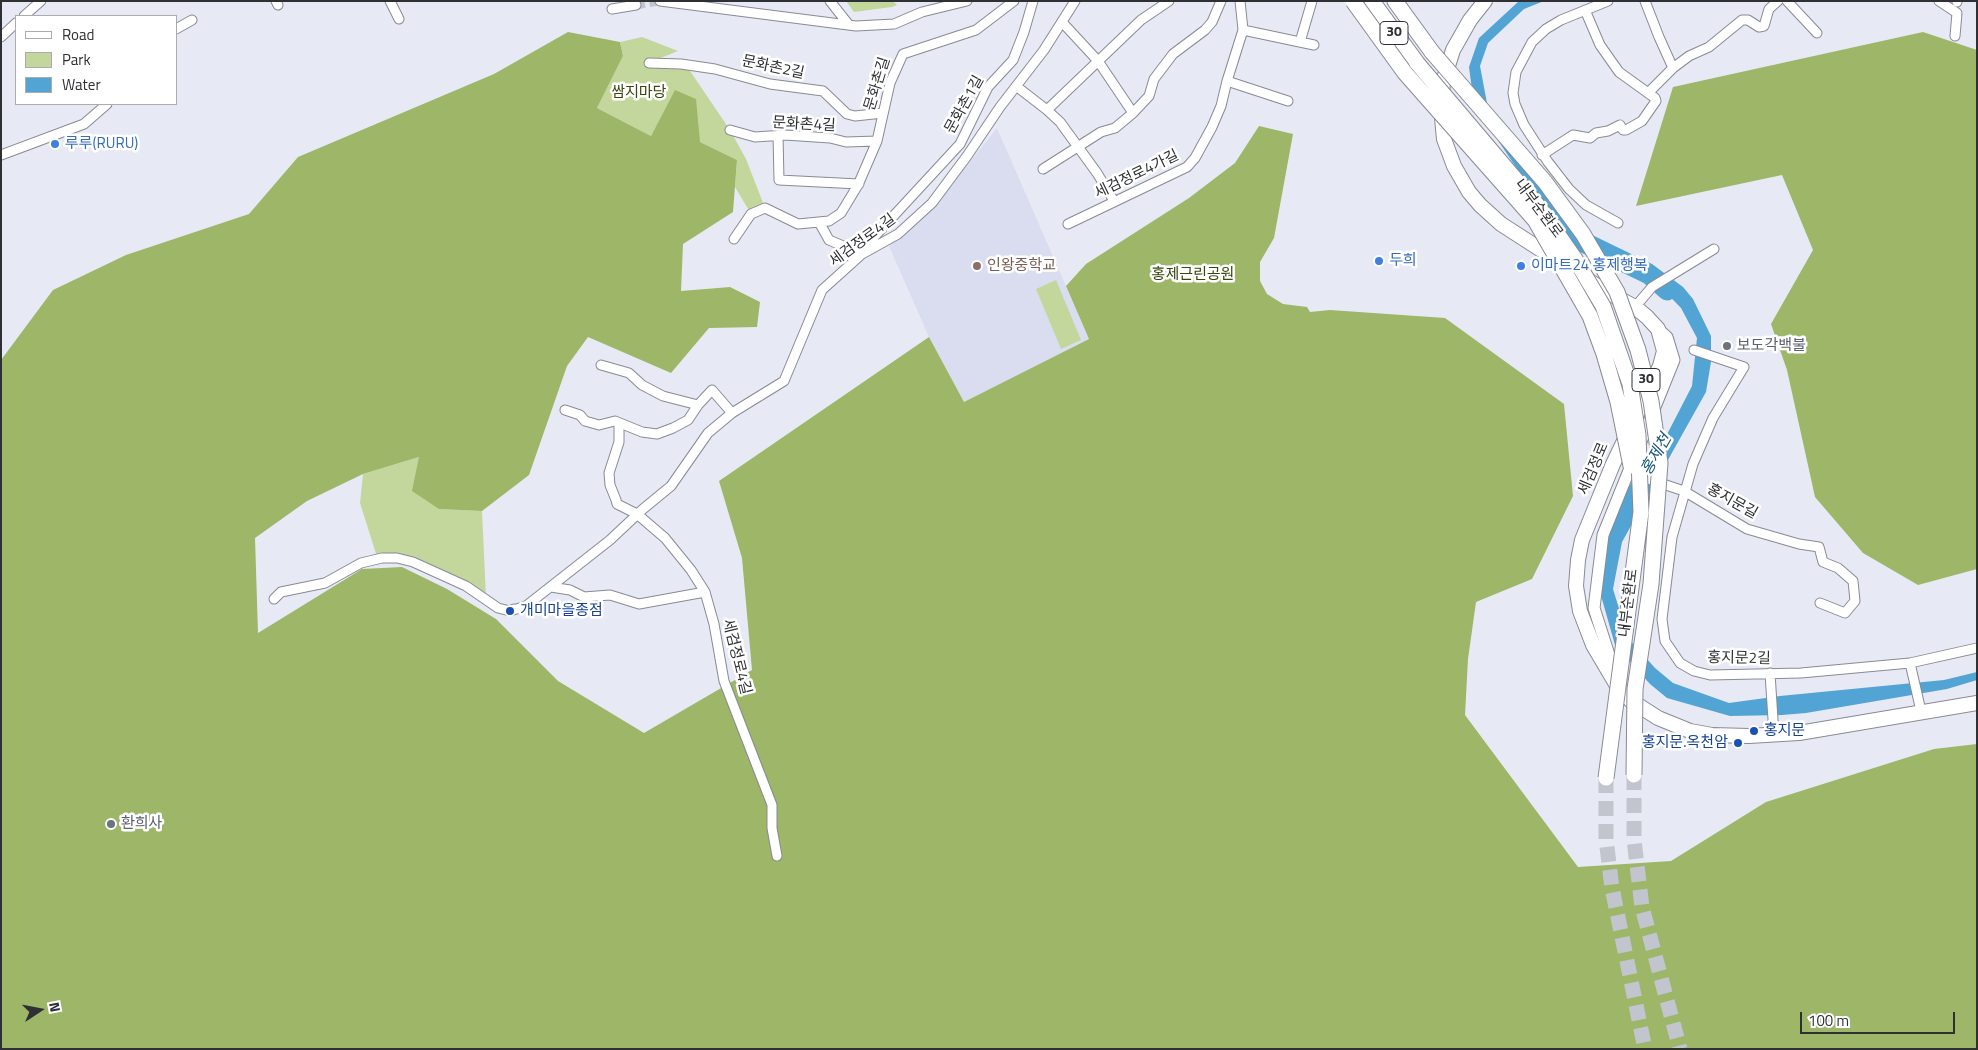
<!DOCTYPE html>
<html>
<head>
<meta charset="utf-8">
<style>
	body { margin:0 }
	#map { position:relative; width:1978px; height:1050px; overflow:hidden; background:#e7eaf5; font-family:"Titillium Web",sans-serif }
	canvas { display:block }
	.frame { position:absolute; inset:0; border:2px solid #2f3034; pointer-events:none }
	.legend { position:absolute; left:15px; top:15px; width:162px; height:90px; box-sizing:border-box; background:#fff; border:1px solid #acacae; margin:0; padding:6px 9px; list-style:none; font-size:15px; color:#2f3034 }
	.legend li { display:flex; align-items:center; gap:10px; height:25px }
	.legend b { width:25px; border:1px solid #acacae }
	.north { position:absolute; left:15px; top:985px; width:50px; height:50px; -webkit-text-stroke:4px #fff; paint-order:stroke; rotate:79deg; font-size:14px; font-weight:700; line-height:20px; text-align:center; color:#2f3034 }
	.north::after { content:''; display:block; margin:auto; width:18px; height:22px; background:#2f3034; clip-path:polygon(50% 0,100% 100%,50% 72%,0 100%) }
	.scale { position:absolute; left:1800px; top:1012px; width:155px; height:22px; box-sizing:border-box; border:2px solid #2f3034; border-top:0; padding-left:6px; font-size:15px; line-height:18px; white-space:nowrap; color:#2f3034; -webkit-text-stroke:4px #fff; paint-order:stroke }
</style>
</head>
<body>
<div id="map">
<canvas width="1978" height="1050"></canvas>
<div class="frame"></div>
<ul class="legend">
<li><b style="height:6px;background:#fff"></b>Road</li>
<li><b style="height:14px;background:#c3d79c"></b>Park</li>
<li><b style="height:14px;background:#51a4d3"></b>Water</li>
</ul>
<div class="north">N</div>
<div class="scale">100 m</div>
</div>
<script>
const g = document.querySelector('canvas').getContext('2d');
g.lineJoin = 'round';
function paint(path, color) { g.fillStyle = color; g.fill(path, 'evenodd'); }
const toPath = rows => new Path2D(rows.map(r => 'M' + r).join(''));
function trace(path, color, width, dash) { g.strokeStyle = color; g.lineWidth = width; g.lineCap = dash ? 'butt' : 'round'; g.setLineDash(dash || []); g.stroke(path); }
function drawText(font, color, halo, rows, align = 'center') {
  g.font = font + ' "Titillium Web","Noto Sans KR",sans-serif'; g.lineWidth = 5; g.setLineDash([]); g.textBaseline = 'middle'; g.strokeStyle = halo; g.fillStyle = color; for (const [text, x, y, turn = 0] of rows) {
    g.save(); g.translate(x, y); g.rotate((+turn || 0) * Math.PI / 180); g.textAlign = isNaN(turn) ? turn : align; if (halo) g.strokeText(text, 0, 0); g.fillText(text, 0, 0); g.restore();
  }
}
paint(toPath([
	[997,128,1089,339,964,402,929,337,889,246,936,204]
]), '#d9ddef');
paint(toPath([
	[846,1,893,1,897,5,892,7,854,12],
	[642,37,678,51,651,62,686,65,730,130,746,159,765,208,751,214,735,187,737,160,700,142,675,91,651,136,597,108,623,56,620,42],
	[1056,280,1081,340,1061,349,1036,289],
	[419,457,439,509,482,511,486,597,414,560,377,557,360,503,363,474]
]), '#c3d79c');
paint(toPath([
	[568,32,620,42,623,56,597,108,651,136,675,90,696,99,700,142,737,160,733,212,683,244,681,291,730,287,760,302,757,327,709,328,671,373,588,337,567,366,529,475,482,511,439,509,412,491,419,457,363,474,307,501,255,538,258,633,362,569,402,567,447,589,496,619,558,681,644,733,752,670,742,558,719,481,929,337,964,402,1089,339,1066,286,1086,264,1189,198,1235,163,1259,126,1293,134,1274,238,1260,262,1260,281,1267,294,1283,304,1307,307,1310,312,1330,310,1445,318,1564,404,1573,496,1532,579,1476,602,1468,659,1465,715,1578,867,1671,861,1766,802,1934,749,1977,744,1977,1049,1,1049,1,360,53,290,126,255,249,214,298,157,494,74],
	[1923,32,1977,50,1977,569,1918,585,1863,553,1815,497,1787,370,1771,324,1813,250,1782,175,1636,206,1673,87]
]), '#9db668');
paint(toPath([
	[1519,1,1544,1,1524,9,1488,43,1480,66,1487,103,1533,174,1588,233,1652,264,1683,287,1693,299,1711,336,1711,362,1706,392,1622,542,1613,589,1628,638,1655,668,1673,683,1729,703,1780,696,1944,680,1977,672,1977,680,1947,689,1806,713,1782,715,1730,716,1667,698,1650,684,1615,645,1600,592,1609,539,1643,481,1692,386,1697,338,1681,308,1649,275,1579,241,1526,182,1474,105,1469,67,1479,38]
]), '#51a4d3');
trace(toPath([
	[1545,203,1579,241,1649,275,1667,291],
	[1606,560,1609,539,1644,480]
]), '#51a4d3', 19);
trace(toPath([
	[636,5,658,1]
]), '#c2c5ce', 9, [9, 4.5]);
trace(toPath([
	[1634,775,1634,840,1642,907,1680,1049],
	[1606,778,1606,839,1612,888,1645,1049]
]), '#c2c5ce', 15, [15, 8]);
const street = toPath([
	[276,1,278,5],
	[390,1,399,19],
	[660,1,856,26,894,24,922,12,967,1],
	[830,1,849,25],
	[1608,1,1561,20,1546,29,1532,42,1516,72,1513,93,1515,104,1524,125,1548,162,1569,189,1586,205,1618,223],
	[1645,1,1659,37,1673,68],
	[1787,1,1817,33],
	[1939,1,1957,13,1955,36],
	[1957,1,1957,2],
	[612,9,636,5],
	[24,16,41,1],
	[1062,22,1098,61,1133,113],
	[176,29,192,20],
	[1243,30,1314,45],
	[1,37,16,23],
	[1300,42,1312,1],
	[649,63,681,64,715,69,770,84,823,91,847,114,855,116,883,113],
	[1227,81,1288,101],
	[1016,86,1047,110,1060,122,1097,173,1114,201],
	[1648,93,1673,68,1689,56,1709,47,1742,20,1748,20,1759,27,1764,26,1769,9,1778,1],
	[1047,110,1141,20,1169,1],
	[730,130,755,137,785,135,830,138,846,142,877,141],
	[778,135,779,180,859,184],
	[1,155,84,124,107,104],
	[1542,155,1573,135,1590,138,1596,133,1608,131,1620,125,1623,130,1626,130,1642,121,1656,101,1655,98,1619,72,1600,45,1585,10],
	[1043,169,1101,132,1115,128,1133,113,1149,96,1154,79,1173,54,1205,30,1212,22,1221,1],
	[819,222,829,240,862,254,875,236,960,144,988,87,1013,60,1024,32,1033,1],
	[1068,224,1187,167,1195,158,1212,127,1221,106,1227,81,1243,30,1240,1],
	[734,239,751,214,765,208,798,224,829,221,841,213,858,185,877,141,890,83,903,54,976,30,1014,1],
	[1635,307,1652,287,1714,249],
	[1694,350,1744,367,1713,418,1693,464,1672,537,1662,619,1665,641,1680,663,1694,671,1710,675,1801,673,1910,663,1977,648],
	[601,365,629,373,642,385,663,396,698,405,712,390,732,413],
	[565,410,580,415,585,421,599,425,615,421,642,432,657,434,673,428,688,420,698,405],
	[619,423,619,442,609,473,610,485,616,500,617,504,637,514,665,538,691,570,705,592,714,624,724,681,772,805,772,828,777,856],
	[1636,475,1684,491,1747,529,1799,544,1819,547,1823,562,1838,568,1853,581,1855,601,1845,613,1820,603],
	[551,587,570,590,584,597,610,595,639,604,705,592],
	[274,599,281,592,325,583,361,563,382,558,397,558,413,562,466,586,498,608,510,611,514,609],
	[510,611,526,606,610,540,643,509,671,486,708,433,732,413,784,381,822,290,862,254,898,234,932,203,967,156,1000,107,1044,50,1075,1],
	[1910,663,1921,711],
	[1770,673,1774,735]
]);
const secondary = toPath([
	[1640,444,1674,360,1667,337,1658,329],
	[1615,678,1610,658,1594,608,1603,535,1634,458]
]);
const primary = toPath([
	[1485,1,1470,20,1453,50,1443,82,1441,107,1444,139,1454,166,1469,192,1480,205,1501,224,1605,291,1635,307,1647,317,1658,329,1664,351,1660,366,1613,464,1582,540,1578,560,1576,586,1580,611,1593,645,1616,684,1630,700,1658,718,1690,731,1712,735,1749,736,1799,733,1977,703]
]);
const highway = toPath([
	[1372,1,1417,63],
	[1395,1,1432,52]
]);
trace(street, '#888a94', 11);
trace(secondary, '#888a94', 13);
trace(primary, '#888a94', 16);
trace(highway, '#888a94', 17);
trace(street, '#fff', 9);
trace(secondary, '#fff', 11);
trace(primary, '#fff', 14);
trace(highway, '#fff', 15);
const highwayBridge = toPath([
	[1353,1,1405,73,1535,220,1590,316,1604,354,1618,402,1631,466],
	[1432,52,1545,182,1583,234,1617,292,1638,350,1651,401,1660,463,1651,584,1635,689,1634,775],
	[1417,63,1539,207,1575,259,1603,306,1630,384,1638,435,1641,512,1606,778]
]);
trace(highwayBridge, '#888a94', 17, []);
trace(highwayBridge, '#fff', 15);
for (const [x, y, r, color] of [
	[55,144,5,"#3f7fe0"],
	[1379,261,5,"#3f7fe0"],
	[977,266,5,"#8d6e63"],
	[1521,266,5,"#3f7fe0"],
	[1727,346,5,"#6b7280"],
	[510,611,5,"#1a4fb4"],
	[1754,731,5,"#1a4fb4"],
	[1738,743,5,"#1a4fb4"],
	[111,824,5,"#6b7280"]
]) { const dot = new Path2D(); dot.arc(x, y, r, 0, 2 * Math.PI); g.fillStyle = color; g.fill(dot); trace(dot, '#fff', 2); }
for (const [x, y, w] of [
	[1394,33,28],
	[1646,380,28]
]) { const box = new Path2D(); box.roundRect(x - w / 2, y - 11.5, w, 23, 4); g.fillStyle = '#fff'; g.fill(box); trace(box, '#2f3034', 1); }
drawText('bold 14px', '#2f3034', null, [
	["30",1394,33],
	["30",1646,380]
]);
drawText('15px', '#2f3034', '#fff', [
	["문화촌2길",773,68,12],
	["문화촌길",878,84,-73],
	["문화촌1길",965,105,-61],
	["문화촌4길",804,125,3],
	["세검정로4가길",1137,175,-26],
	["내부순환로",1538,209,53],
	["세검정로4길",863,241,-36],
	["세검정로",1594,469,-67],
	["홍지문길",1732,502,29],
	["내부순환로",1629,603,-83],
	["세검정로4길",736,657,76],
	["홍지문2길",1739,659,1]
]);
drawText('15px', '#37460c', '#fff', [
	["쌈지마당",639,93],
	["홍제근린공원",1193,275]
]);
drawText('15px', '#366cbe', '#fff', [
	["루루(RURU)",65,144],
	["두희",1389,261],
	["이마트24 홍제행복",1531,266]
], 'left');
drawText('15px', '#785e54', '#fff', [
	["인왕중학교",987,266]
], 'left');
drawText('15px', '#5b616d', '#fff', [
	["보도각백불",1737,346],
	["환희사",121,824]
], 'left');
drawText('15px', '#164399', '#fff', [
	["개미마을종점",520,611],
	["홍지문",1764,731],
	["홍지문.옥천암",1728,743,"right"]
], 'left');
drawText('italic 16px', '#195879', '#fff', [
	["홍제천",1657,455,-60]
]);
</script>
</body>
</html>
